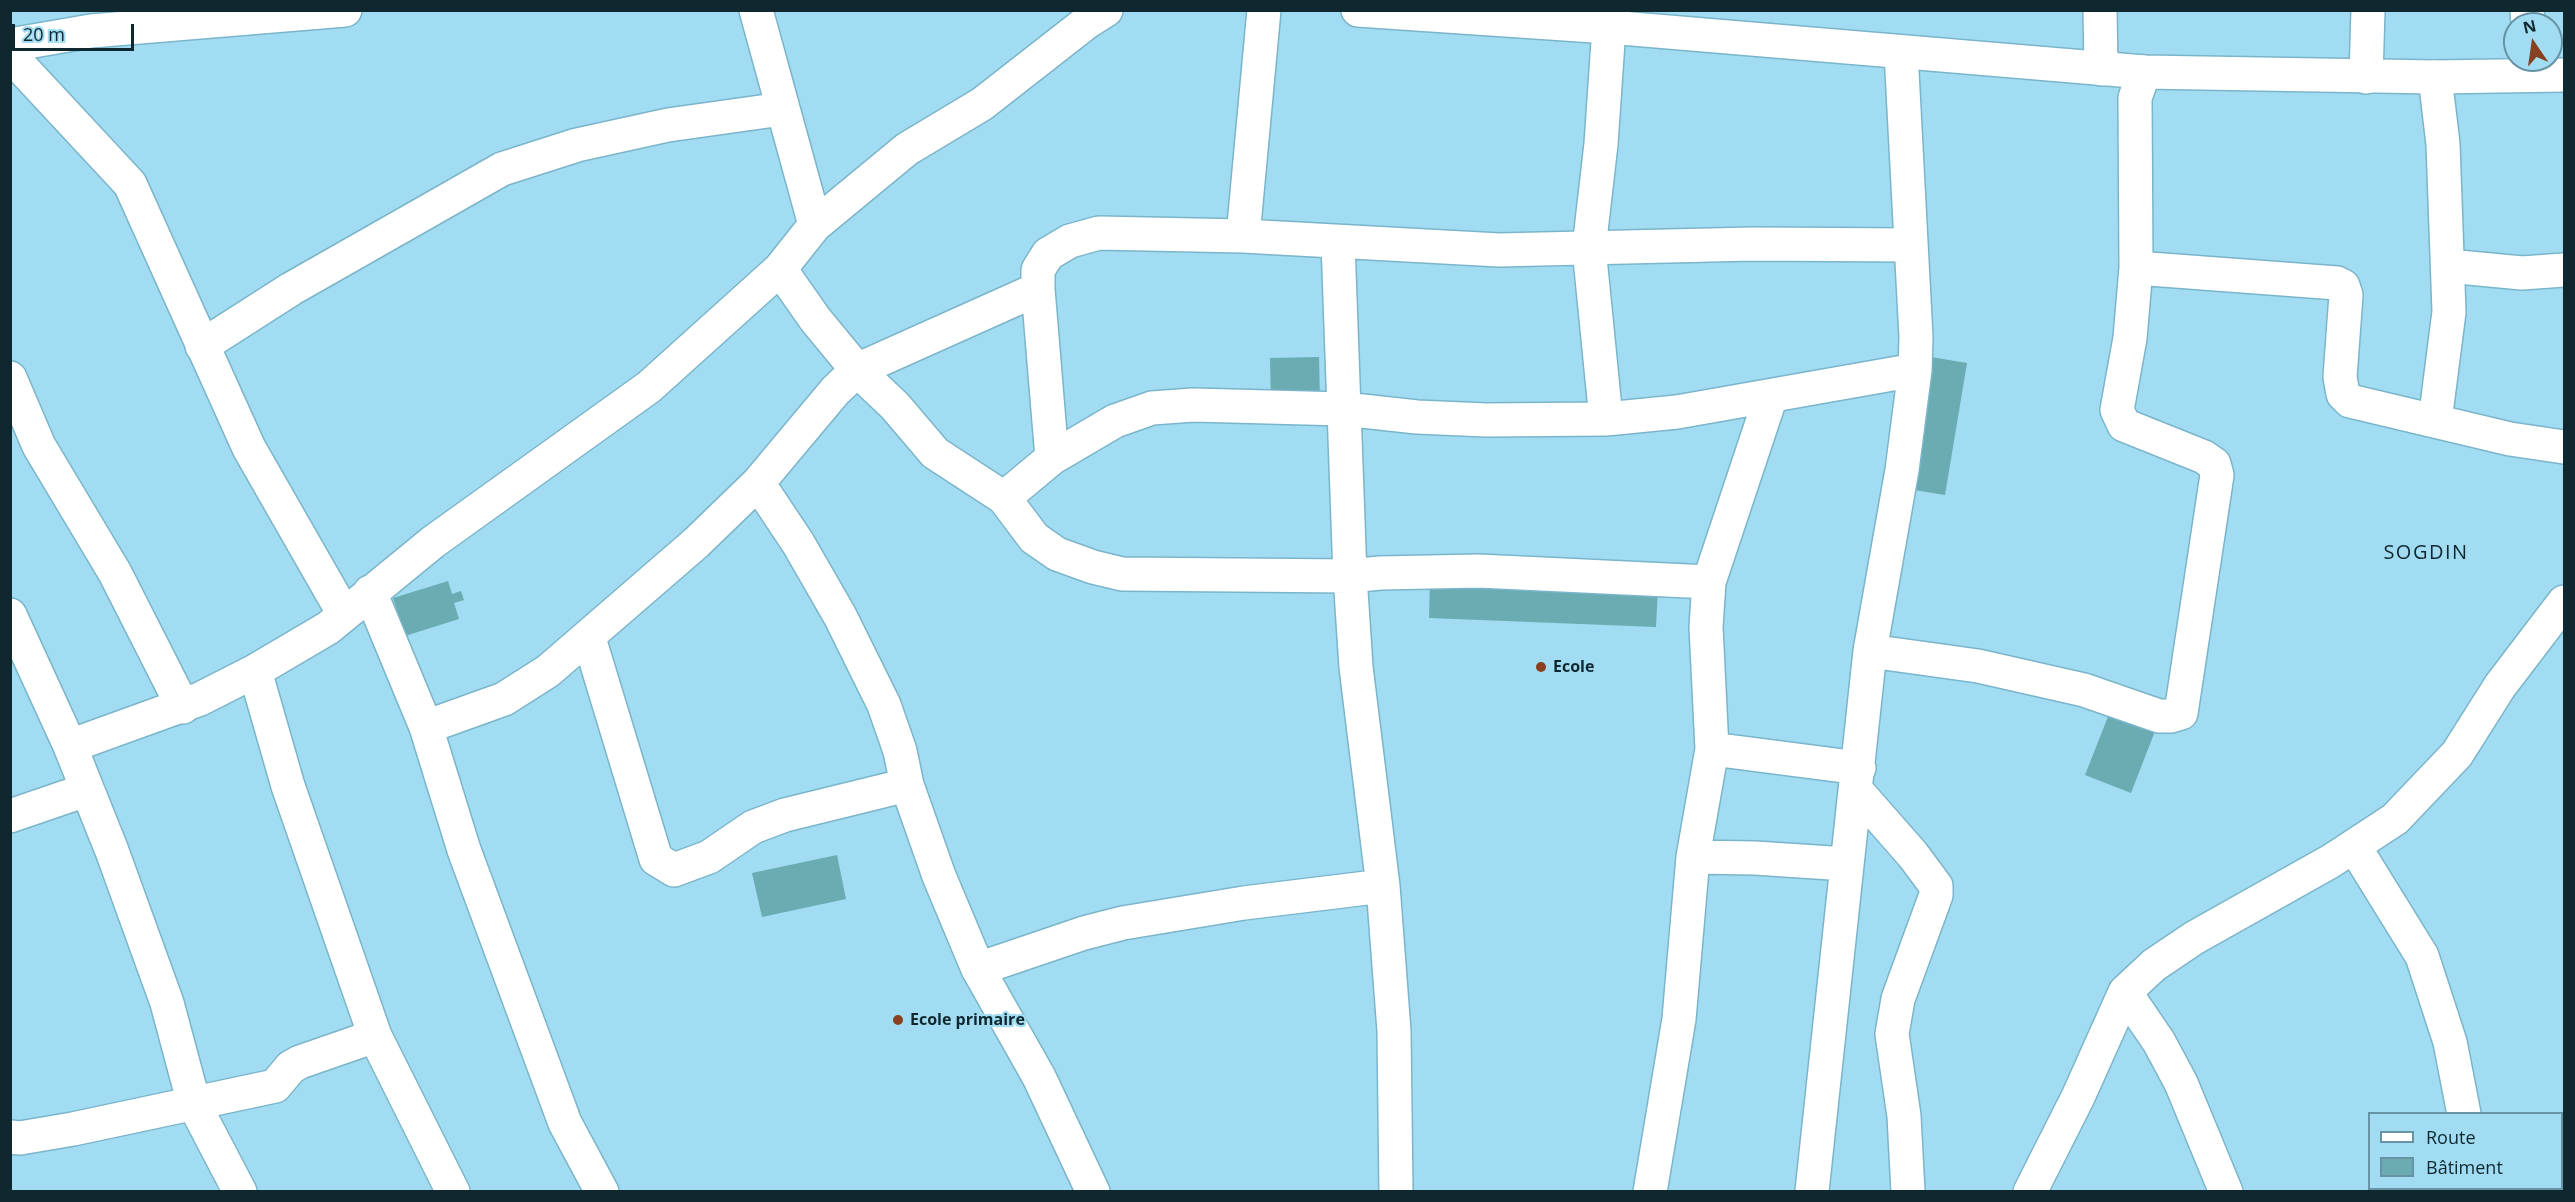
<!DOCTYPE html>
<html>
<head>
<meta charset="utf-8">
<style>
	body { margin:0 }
	#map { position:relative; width:2575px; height:1202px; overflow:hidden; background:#a1dcf2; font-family:"Open Sans",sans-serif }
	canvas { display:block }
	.frame { position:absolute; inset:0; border:12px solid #0f272f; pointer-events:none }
	.legend { position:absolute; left:2368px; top:1112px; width:195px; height:78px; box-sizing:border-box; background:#a1dcf2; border:2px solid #6794a4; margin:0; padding:8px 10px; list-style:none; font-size:18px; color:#0f272f }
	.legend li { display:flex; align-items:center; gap:12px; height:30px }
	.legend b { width:30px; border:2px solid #6794a4 }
	.north { position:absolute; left:2503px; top:12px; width:60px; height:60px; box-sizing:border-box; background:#a1dcf2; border:2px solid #6794a4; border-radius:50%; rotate:347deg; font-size:16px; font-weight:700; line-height:24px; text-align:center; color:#0f272f }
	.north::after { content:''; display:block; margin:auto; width:21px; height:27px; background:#884021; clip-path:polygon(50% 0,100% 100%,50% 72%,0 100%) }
	.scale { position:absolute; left:12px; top:24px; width:122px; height:27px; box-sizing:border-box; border:3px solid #0f272f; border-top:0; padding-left:8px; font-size:18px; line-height:21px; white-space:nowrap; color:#0f272f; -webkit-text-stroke:4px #a1dcf2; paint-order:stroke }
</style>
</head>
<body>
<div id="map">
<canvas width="2575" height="1202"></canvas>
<div class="frame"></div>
<ul class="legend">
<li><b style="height:8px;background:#fff"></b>Route</li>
<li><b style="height:16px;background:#6aacb1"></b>Bâtiment</li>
</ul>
<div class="north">N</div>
<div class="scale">20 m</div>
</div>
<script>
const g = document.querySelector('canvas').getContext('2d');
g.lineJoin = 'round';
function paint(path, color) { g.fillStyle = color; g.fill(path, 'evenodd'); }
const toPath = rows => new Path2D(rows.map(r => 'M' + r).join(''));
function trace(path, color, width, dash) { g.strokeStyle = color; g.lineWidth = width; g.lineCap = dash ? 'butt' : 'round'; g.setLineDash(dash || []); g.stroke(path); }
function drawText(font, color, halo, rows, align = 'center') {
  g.font = font + ' "Open Sans",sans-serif'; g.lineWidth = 4.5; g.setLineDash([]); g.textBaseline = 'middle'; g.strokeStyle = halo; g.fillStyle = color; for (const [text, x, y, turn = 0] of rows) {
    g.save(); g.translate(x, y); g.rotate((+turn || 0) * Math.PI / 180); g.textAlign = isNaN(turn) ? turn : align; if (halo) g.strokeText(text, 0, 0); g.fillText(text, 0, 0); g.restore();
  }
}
paint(toPath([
	[1319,357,1320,400,1271,402,1270,358],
	[1931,357,1967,363,1945,495,1908,489],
	[1430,580,1658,589,1656,627,1429,618],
	[448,581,452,594,461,591,464,600,454,603,459,619,405,636,393,598],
	[2111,709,2157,726,2131,793,2085,775],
	[837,855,846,899,762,917,752,873]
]), '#6aacb1');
const minor = toPath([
	[756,10,815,225],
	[2100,10,2101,69],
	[2527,10,2528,24],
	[10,55,130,184,249,448,344,614],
	[2366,77,2368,10],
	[2435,77,2443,144,2449,312,2435,421],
	[1243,236,1264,10],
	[1338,243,1350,576,1356,667,1383,886,1394,1031,1396,1192],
	[2448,266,2522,273,2564,270],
	[2136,268,2337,283,2343,286,2346,295,2340,377,2343,394,2350,401,2510,439,2564,447],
	[780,269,815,319,857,370,895,406,935,453,1004,498,1034,538,1057,554,1093,567,1122,574,1350,576,1380,573,1479,571,1709,582],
	[1038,289,1052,458],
	[202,346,291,289,502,169,577,145,668,125,782,109],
	[10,378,39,446,115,573,183,707],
	[1771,396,1709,582,1706,627,1712,749,1859,768],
	[1606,419,1589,248,1601,144,1609,27],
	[1004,498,1052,458,1115,421,1152,408,1193,405,1344,409,1417,417,1486,420,1606,419,1677,412,1915,370],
	[370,592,426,727,464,850,565,1123,602,1192],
	[10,615,70,746,112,851,167,1003,194,1104,240,1192],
	[589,638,656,859,674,870,709,857,753,827,785,815,907,785],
	[1870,651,1978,666,2084,690,2159,716,2171,716,2181,713,2217,475,2214,464,2204,457,2124,425,2117,410,2130,338,2136,268,2135,98,2144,72],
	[255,671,288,786,375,1036,453,1192],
	[426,727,504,699,548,671,696,543,758,483],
	[70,746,200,699,255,671,328,628,433,542,649,387,780,269,815,225,907,149,982,104,1087,22,1106,10],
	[1856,790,1913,855,1936,886,1936,895,1898,999,1892,1034,1904,1116,1908,1192],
	[10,816,86,790],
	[2354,846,2422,956,2450,1042,2464,1114],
	[1693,857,1755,858,1846,864],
	[978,969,1084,933,1123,923,1244,903,1383,886],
	[2125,992,2159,1042,2181,1083,2226,1192],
	[10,1137,20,1138,73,1129,275,1086,291,1067,300,1062,375,1036],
	[2479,1188,2480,1192],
	[1812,1191,1870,651,1902,470,1915,370,1916,337,1901,52],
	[1093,1192,1039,1077,978,969,939,876,907,785,900,751,884,705,840,616,798,543,758,483,835,391,857,370,1038,289,1038,270,1048,254,1070,241,1099,233,1243,236,1499,250,1753,244,1910,245],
	[1650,1192,1679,1019,1693,857,1712,749],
	[2030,1192,2078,1097,2125,992,2154,965,2194,938,2331,861,2395,819,2457,754,2500,686,2564,602]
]);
const tertiary = toPath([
	[1358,10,1609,27,2144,72,2435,77,2564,75],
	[10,45,91,31,345,10]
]);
trace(minor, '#7bb5ca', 36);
trace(tertiary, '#7bb5ca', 36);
trace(minor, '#fff', 33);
trace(tertiary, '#fff', 33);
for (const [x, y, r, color] of [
	[1541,667,6,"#884021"],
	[898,1020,6,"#884021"]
]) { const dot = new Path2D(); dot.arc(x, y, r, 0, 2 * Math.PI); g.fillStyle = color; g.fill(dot); trace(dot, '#a1dcf2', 2); }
drawText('bold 16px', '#0f272f', '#a1dcf2', [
	["Ecole",1553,667],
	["Ecole primaire",910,1020]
], 'left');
g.letterSpacing = '1.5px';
drawText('20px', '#0f272f', '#a1dcf2', [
	["SOGDIN",2426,553]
]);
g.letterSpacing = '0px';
</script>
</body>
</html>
